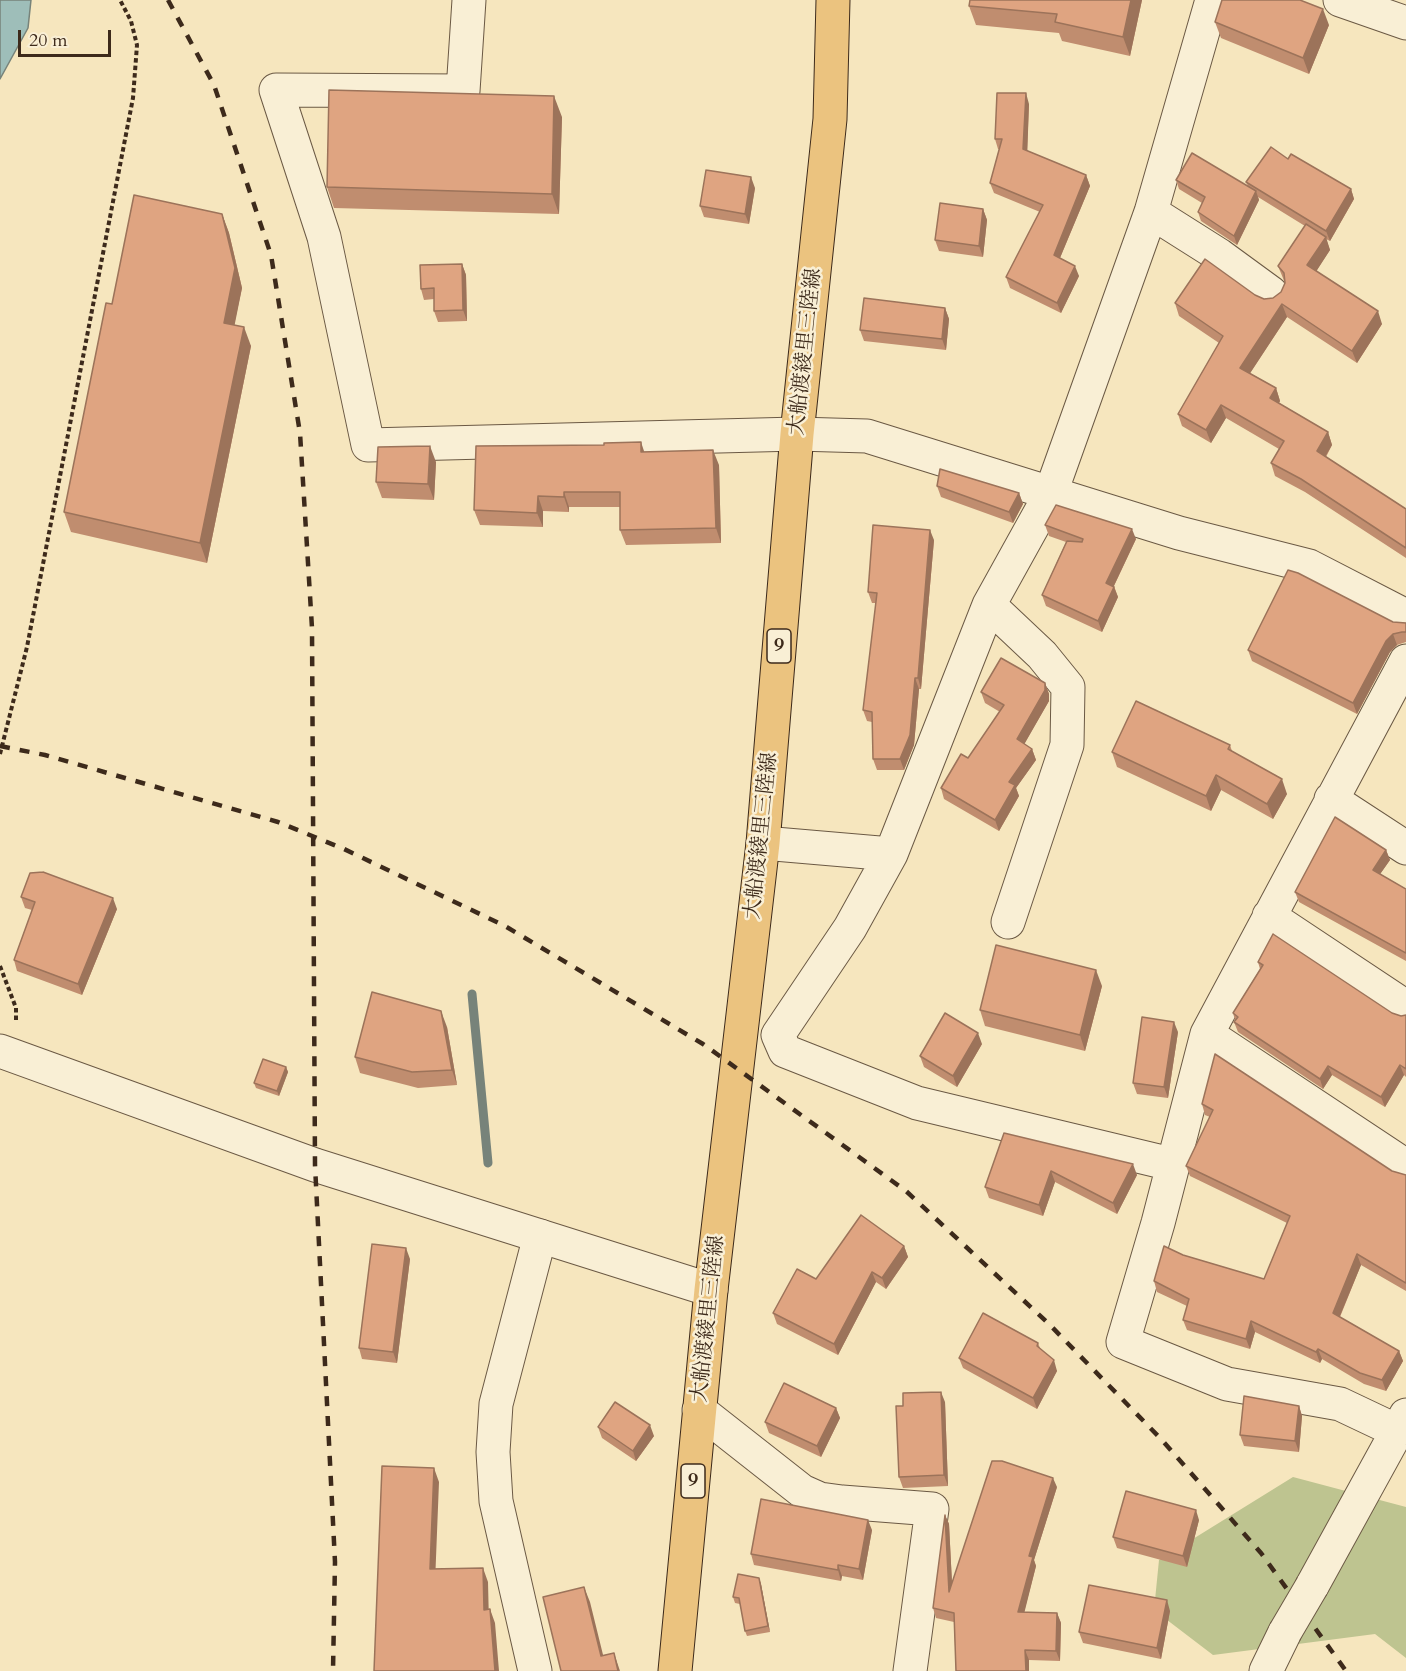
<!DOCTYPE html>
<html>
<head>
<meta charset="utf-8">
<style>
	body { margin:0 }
	#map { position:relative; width:1406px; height:1671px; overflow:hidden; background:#f6e6be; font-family:Cardo,serif }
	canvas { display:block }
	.scale { position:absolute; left:18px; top:30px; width:93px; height:27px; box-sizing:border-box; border:3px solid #3d2a1b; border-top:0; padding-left:8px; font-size:18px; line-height:21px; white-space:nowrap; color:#3d2a1b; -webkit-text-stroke:4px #f9efd5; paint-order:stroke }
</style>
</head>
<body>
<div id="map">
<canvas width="1406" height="1671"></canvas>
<div class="scale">20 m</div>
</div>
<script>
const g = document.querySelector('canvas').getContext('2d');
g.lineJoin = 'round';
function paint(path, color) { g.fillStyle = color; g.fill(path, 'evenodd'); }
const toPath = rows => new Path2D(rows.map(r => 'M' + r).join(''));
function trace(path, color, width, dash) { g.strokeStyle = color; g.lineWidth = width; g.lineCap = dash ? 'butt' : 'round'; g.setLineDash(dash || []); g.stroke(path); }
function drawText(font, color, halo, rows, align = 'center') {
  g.font = font + ' Cardo,"Noto Serif JP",serif'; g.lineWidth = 5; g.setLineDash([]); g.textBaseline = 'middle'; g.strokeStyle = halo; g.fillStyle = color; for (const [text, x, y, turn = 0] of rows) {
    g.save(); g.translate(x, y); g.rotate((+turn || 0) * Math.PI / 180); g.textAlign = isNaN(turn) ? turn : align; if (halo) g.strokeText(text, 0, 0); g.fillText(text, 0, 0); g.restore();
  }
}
paint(toPath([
	[1293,1477,1406,1507,1406,1658,1375,1634,1213,1655,1154,1610,1159,1560]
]), '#bec490');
const water = toPath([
	[0,0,31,0,28,28,0,79,0,0]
]);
paint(water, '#9ebeb9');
trace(water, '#77837a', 1.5);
trace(toPath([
	[472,994,488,1163]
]), '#77837a', 9);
const minor = toPath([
	[469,0,463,91,276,90,324,237,368,445,797,434,867,436,1179,533,1309,566,1406,616],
	[1340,0,1406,23],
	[1151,212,1219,255,1271,293],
	[989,605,1042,655,1068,687,1067,745,1008,922],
	[1331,799,1406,848],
	[763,843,891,854,989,605,1050,495,1151,212,1212,0],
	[891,854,850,928,778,1035,785,1051,917,1103,1171,1164],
	[1269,916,1406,1007],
	[1207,1034,1406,1166],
	[699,1410,802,1491,820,1499,842,1502,932,1509,910,1671],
	[1397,1431,1340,1404,1227,1384,1123,1342,1158,1223,1207,1034,1406,661],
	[1312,1586,1406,1415],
	[535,1671,496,1501,493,1452,496,1404,540,1236],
	[1266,1671,1285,1632]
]);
const tertiary = toPath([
	[0,1051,315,1165,711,1290]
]);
const primary = toPath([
	[675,1671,711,1290,763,843,797,434,830,119,833,0]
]);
trace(minor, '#6b5944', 35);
trace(tertiary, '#6b5944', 35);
trace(primary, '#3d2a1b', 35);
trace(toPath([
	[0,754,27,647,133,98,137,45,131,21,120,0],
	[0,966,16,1008,16,1022]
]), '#3d2a1b', 4, [4.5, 3]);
trace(minor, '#f9efd5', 33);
trace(tertiary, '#f9efd5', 33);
trace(primary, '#ebc37f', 33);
trace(toPath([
	[168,0,214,85,271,255,300,433,312,628,315,1165,335,1562,333,1671],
	[0,746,45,755,278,822,344,849,505,926,703,1044,906,1191,1049,1324,1162,1440,1261,1553,1346,1671]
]), '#3d2a1b', 4.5, [10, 10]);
const minorBridge = toPath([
	[1285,1632,1312,1586]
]);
trace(minorBridge, '#6b5944', 35, []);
trace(minorBridge, '#f9efd5', 33);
paint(toPath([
	[1142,0,1130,56,1062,41,1059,33,976,25,969,6],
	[1215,22,1329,25,1309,74,1221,38],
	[1029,104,1027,151,1086,175,1090,186,1060,258,1079,276,1061,313,1010,288,1006,277,1040,212,994,193,990,183,999,149,998,149,995,139],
	[562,117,559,214,334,208,327,187],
	[1288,159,1351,189,1354,199,1330,241,1326,239,1330,250,1316,271,1382,324,1357,363,1287,317,1250,373,1276,388,1280,401,1279,403,1328,432,1332,445,1326,457,1406,509,1406,558,1305,492,1275,476,1271,463,1279,449,1226,418,1211,443,1182,426,1178,414,1219,343,1179,316,1175,303,1255,295,1264,299,1273,298,1281,292,1285,283,1278,266,1305,226,1258,197,1259,200,1237,245,1201,221,1198,212,1202,203,1179,189,1176,180,1248,186,1246,182],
	[755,188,749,224,704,217,700,206],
	[983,209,987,220,983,257,939,251,935,240],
	[222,214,229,233,242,288,234,325,251,346,207,563,71,532,64,512,112,304],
	[462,264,466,275,467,321,438,322,434,311,434,299,424,300,421,289],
	[945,308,949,319,946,350,864,341,860,330],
	[645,452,719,465,721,543,626,545,620,530,620,507,569,507,569,512,543,511,543,527,480,525,474,510],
	[436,462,434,500,382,498,376,482],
	[937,486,1019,493,1023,504,1013,523,941,497],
	[1045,525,1136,539,1114,586,1118,597,1102,632,1046,606,1042,595,1066,542,1049,536],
	[934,540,921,689,919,689,914,745,904,770,877,770,873,759,872,722,867,721,863,710,876,603,872,603,868,592],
	[1393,622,1406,623,1406,642,1397,645,1390,652,1357,714,1252,661,1248,650],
	[1045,683,1049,694,1049,701,1024,744,1032,749,1036,760,1016,788,1019,796,999,831,944,799,941,788,968,758,1000,712,985,703,981,692],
	[1230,745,1232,751,1287,794,1273,819,1221,790,1211,811,1117,767,1112,752],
	[1386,850,1390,860,1380,874,1406,889,1406,961,1299,902,1295,892],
	[21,897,117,909,82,995,17,971,14,960,32,910,25,908],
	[1258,962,1392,1013,1401,1016,1406,1015,1406,1077,1404,1075,1385,1107,1332,1075,1323,1089,1238,1032,1234,1022,1235,1020,1233,1013,1260,969],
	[1102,986,1085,1051,985,1026,980,1010],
	[447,1027,457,1085,418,1088,360,1073,355,1057],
	[1178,1032,1168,1098,1137,1094,1133,1083],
	[982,1044,957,1087,924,1067,920,1056],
	[286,1067,288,1072,279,1096,256,1088,254,1083],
	[1202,1104,1392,1171,1406,1175,1406,1291,1361,1265,1340,1317,1399,1351,1403,1361,1386,1391,1364,1384,1322,1359,1320,1363,1255,1332,1250,1349,1187,1330,1183,1320,1187,1306,1157,1292,1154,1281,1183,1255,1264,1279,1287,1223,1190,1176,1186,1166,1210,1117,1205,1115],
	[1004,1133,1137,1175,1117,1214,1055,1182,1043,1216,989,1198,985,1187],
	[904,1246,908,1257,886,1289,876,1282,838,1355,777,1324,773,1313],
	[410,1259,397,1363,362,1359,359,1348],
	[1038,1343,1040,1348,1057,1371,1037,1409,963,1368,959,1358],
	[945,1402,948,1486,903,1488,899,1477,903,1406],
	[1299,1406,1302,1416,1299,1452,1244,1446,1240,1435],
	[836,1408,840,1418,821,1457,769,1433,765,1422],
	[598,1427,654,1436,636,1461,602,1438],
	[1057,1487,1034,1560,1036,1566,1024,1612,1057,1613,1061,1623,1060,1661,1029,1660,1029,1671,956,1671,954,1622,936,1618,933,1608,945,1515,949,1524,952,1584],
	[1199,1520,1187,1567,1117,1548,1113,1537],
	[872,1530,863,1580,842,1576,841,1581,754,1565,751,1554],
	[759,1578,761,1584,770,1632,747,1636,745,1631,740,1604,735,1603,733,1597],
	[1170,1611,1161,1659,1083,1643,1079,1632]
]), '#c08d6f');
paint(toPath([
	[1131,0,1142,0,1130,56,1123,37],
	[1323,9,1329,25,1309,74,1303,58],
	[1026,93,1029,104,1027,160,1023,149],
	[554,96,562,117,559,214,552,194],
	[1086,175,1090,186,1057,265,1054,255],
	[751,177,755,188,749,224,745,214],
	[1351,189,1354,199,1330,241,1326,231],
	[1256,191,1259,200,1237,245,1234,236],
	[983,209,987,220,983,257,979,246],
	[222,214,229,233,242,288,231,343,224,323],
	[1326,237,1330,250,1312,278,1307,265],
	[462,264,466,275,467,321,463,310],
	[1075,266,1079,276,1061,313,1057,303],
	[1282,304,1287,317,1245,381,1240,368],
	[945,308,949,319,946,350,942,339],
	[1378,311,1382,324,1357,363,1352,351],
	[244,327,251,346,207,563,200,543],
	[1276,388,1280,401,1274,411,1270,398],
	[1221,405,1226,418,1211,443,1206,430],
	[1328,432,1332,445,1321,464,1317,451],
	[641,442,646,457,641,452],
	[430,446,436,462,434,500,428,484],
	[713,450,719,465,721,543,716,528],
	[564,492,569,507,569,512,564,497],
	[1019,493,1023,504,1013,523,1009,512],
	[538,496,543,511,543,527,537,513],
	[1132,529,1136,539,1110,594,1106,583],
	[930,530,934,540,921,689,918,678],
	[1114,587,1118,597,1102,632,1098,621],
	[1393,634,1397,645,1390,652,1357,714,1353,703,1386,641],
	[915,678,919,689,914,745,904,770,900,759],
	[1045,683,1049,694,1049,701,1021,750,1017,739],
	[1032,749,1036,760,1016,788,1019,796,999,831,995,820,1009,782],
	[1216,775,1221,790,1211,811,1206,796],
	[1282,779,1287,794,1273,819,1267,804],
	[1386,850,1390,860,1376,880,1373,870],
	[113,898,117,909,82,995,78,984],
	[1096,970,1102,986,1085,1051,1080,1035],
	[441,1011,447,1027,457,1085,452,1070],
	[1174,1022,1178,1032,1168,1098,1164,1087],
	[978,1033,982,1044,957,1087,953,1076],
	[1400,1065,1404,1075,1385,1107,1381,1097],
	[1328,1066,1332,1075,1323,1089,1320,1079],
	[286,1067,288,1072,279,1096,277,1091],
	[1133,1164,1137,1175,1117,1214,1113,1203],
	[1051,1171,1055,1182,1043,1216,1039,1205],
	[904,1246,908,1257,886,1289,882,1278],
	[406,1248,410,1259,397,1363,393,1352],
	[1357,1254,1361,1265,1337,1323,1333,1313],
	[872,1272,876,1282,838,1355,834,1344],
	[1251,1321,1255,1332,1250,1349,1246,1339],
	[1318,1349,1322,1359,1320,1363,1316,1352],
	[1399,1351,1403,1361,1386,1391,1382,1380],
	[1054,1360,1057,1371,1037,1409,1033,1398],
	[941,1392,945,1402,948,1486,944,1475],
	[1299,1406,1302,1416,1299,1452,1295,1441],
	[836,1408,840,1418,821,1457,817,1446],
	[650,1425,654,1436,636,1461,633,1451],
	[434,1468,439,1482,435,1583,430,1569],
	[1053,1478,1057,1487,1034,1560,1036,1566,1022,1622,1018,1612,1029,1556],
	[1196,1510,1199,1520,1187,1567,1183,1556],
	[945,1515,949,1524,953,1602,949,1592],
	[868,1520,872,1530,863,1580,859,1569],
	[838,1565,842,1576,841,1581,838,1570],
	[483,1568,488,1582,489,1624,484,1610],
	[759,1578,761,1584,770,1632,768,1626],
	[584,1587,590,1602,607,1671,601,1656],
	[1167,1600,1170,1611,1161,1659,1157,1648],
	[490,1609,495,1623,499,1671,495,1671],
	[1057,1613,1061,1623,1060,1661,1056,1651],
	[1025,1650,1029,1660,1029,1671,1026,1671],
	[614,1653,620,1671,618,1671]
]), '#9c735a');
const building = toPath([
	[970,0,1131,0,1123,37,1055,22,1057,14,969,6,970,0],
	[1222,0,1300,0,1323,9,1303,58,1215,22,1222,0],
	[329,90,554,96,552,194,327,187,329,90],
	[997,93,1026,93,1023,149,1086,175,1054,255,1075,266,1057,303,1006,277,1043,205,990,183,1002,139,995,139,997,93],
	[1271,147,1288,159,1291,154,1351,189,1326,231,1246,182,1271,147],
	[1192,153,1256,191,1234,236,1198,212,1205,197,1176,180,1192,153],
	[706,170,751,177,745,214,700,206,706,170],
	[134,195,222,214,235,268,224,323,244,327,200,543,64,512,106,303,112,304,134,195],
	[940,203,983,209,979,246,935,240,940,203],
	[1306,224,1326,237,1307,265,1378,311,1352,351,1282,304,1240,368,1276,388,1270,398,1328,432,1317,451,1406,509,1406,548,1301,479,1271,463,1284,441,1221,405,1206,430,1178,414,1223,336,1175,303,1205,259,1255,295,1264,299,1273,298,1281,292,1285,283,1284,273,1278,266,1306,224],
	[462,264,463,310,434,311,434,288,421,289,420,265,462,264],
	[864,298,945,308,942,339,860,330,864,298],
	[641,442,641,452,713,450,716,528,620,530,620,492,564,492,564,497,538,496,537,513,474,510,476,446,604,445,604,443,641,442],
	[430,446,428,484,376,482,378,447,430,446],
	[940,469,1019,493,1009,512,937,486,940,469],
	[1056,505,1132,529,1106,583,1114,587,1098,621,1042,595,1067,541,1082,542,1083,539,1045,525,1056,505],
	[873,525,930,530,918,678,915,678,910,735,900,759,873,759,872,712,863,710,877,593,868,592,873,525],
	[1288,570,1298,573,1393,622,1406,623,1406,632,1402,632,1393,634,1386,641,1353,703,1248,650,1288,570],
	[1001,658,1045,683,1045,690,1017,739,1032,749,1009,782,1015,785,995,820,941,788,961,754,968,758,1004,705,981,692,1001,658],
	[1136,701,1230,745,1228,749,1282,779,1267,804,1216,775,1206,796,1112,752,1136,701],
	[1335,817,1386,850,1373,870,1406,889,1406,953,1295,892,1335,817],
	[43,872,113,898,78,984,14,960,35,902,21,897,30,873,43,872],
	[1273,934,1392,1013,1401,1016,1406,1015,1406,1069,1400,1065,1381,1097,1328,1066,1320,1079,1234,1022,1238,1017,1233,1013,1263,965,1258,962,1273,934],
	[996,945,1096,970,1080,1035,980,1010,996,945],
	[372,992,441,1011,452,1070,412,1072,355,1057,372,992],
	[945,1013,978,1033,953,1076,920,1056,945,1013],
	[1142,1017,1174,1022,1164,1087,1133,1083,1142,1017],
	[1215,1054,1392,1171,1406,1175,1406,1283,1357,1254,1333,1313,1399,1351,1382,1380,1360,1373,1318,1349,1316,1352,1251,1321,1246,1339,1183,1320,1189,1299,1154,1281,1164,1246,1183,1255,1264,1279,1290,1216,1186,1166,1213,1110,1202,1104,1215,1054],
	[263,1059,286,1067,277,1091,254,1083,263,1059],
	[1004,1133,1133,1164,1113,1203,1051,1171,1039,1205,985,1187,1004,1133],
	[861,1215,904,1246,882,1278,872,1272,834,1344,773,1313,797,1269,816,1279,861,1215],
	[372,1244,406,1248,393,1352,359,1348,372,1244],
	[983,1313,1038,1343,1037,1346,1054,1360,1033,1398,959,1358,983,1313],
	[784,1383,836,1408,817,1446,765,1422,784,1383],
	[941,1392,944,1475,899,1477,896,1406,903,1406,903,1393,941,1392],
	[1244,1396,1299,1406,1295,1441,1240,1435,1244,1396],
	[615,1402,650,1425,633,1451,598,1427,615,1402],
	[992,1461,1002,1461,1053,1478,1029,1556,1033,1557,1018,1612,1057,1613,1056,1651,1025,1650,1026,1671,956,1671,954,1613,933,1608,945,1515,949,1592,992,1461],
	[382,1466,434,1468,430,1569,483,1568,484,1610,490,1609,495,1671,374,1671,382,1466],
	[1126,1491,1196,1510,1183,1556,1113,1537,1126,1491],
	[761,1499,868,1520,859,1569,838,1565,838,1570,751,1554,761,1499],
	[738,1574,759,1578,768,1626,745,1631,739,1598,733,1597,738,1574],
	[1089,1585,1167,1600,1157,1648,1079,1632,1089,1585],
	[584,1587,601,1656,614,1653,618,1671,561,1671,543,1597,584,1587]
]);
paint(building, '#dfa481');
trace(building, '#9c735a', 1.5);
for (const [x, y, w] of [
	[779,646,24],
	[693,1481,24]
]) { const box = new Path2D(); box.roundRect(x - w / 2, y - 17, w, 34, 4.5); g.fillStyle = '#f9efd5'; g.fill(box); trace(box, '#3d2a1b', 1.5); }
drawText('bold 20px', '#3d2a1b', null, [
	["9",779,646],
	["9",693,1481]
]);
drawText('21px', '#3d2a1b', '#f9efd5', [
	["大船渡綾里三陸線",806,352,-84],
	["大船渡綾里三陸線",762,836,-84],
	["大船渡綾里三陸線",709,1319,-84]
]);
</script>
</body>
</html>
